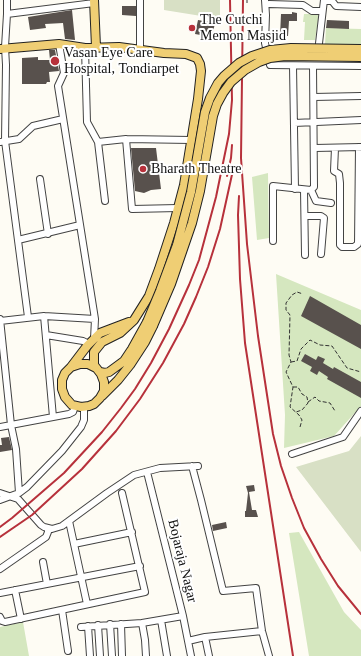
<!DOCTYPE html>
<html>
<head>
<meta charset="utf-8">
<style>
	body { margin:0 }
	canvas { display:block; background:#fefcf4 }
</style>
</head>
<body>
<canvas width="361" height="656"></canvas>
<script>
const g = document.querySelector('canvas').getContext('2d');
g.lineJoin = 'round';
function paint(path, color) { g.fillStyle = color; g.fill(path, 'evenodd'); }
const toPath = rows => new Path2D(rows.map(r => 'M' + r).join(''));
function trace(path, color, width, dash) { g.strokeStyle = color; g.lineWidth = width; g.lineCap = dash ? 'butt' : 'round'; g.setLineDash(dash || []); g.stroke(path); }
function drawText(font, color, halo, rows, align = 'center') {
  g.font = font + ' "Times New Roman",serif'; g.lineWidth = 4; g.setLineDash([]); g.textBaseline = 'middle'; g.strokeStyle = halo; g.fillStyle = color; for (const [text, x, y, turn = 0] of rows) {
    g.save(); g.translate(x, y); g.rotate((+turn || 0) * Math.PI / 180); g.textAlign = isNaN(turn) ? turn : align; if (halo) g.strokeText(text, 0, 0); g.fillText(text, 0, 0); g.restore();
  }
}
paint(toPath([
	[304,14,319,14,315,40,304,40,305,22,303,22],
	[326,28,361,29,361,45,325,44],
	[268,173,269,238,257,240,252,177],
	[276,274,361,310,361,406,334,436,284,448,285,415],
	[299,532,344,612,361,630,361,656,309,656,289,533],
	[23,622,29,656,0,656,0,627]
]), '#d5e7bf');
paint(toPath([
	[164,0,220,0,220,19,164,10],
	[361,436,361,552,296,467,349,451]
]), '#d8e0c5');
paint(toPath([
	[122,6,136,6,136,16,122,15],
	[72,10,75,40,65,39,63,23,45,24,46,28,30,30,28,17],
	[292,12,297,13,297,21,289,21,288,36,280,36,281,14,292,14],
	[198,20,215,23,212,37,195,34],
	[327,20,349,21,349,29,326,28],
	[49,50,55,50,59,71,49,72,50,82,47,82,46,84,22,84,22,58,38,57,38,60,50,60],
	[131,148,156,148,161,189,151,190,144,193,135,191],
	[310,296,361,325,361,349,301,316],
	[305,354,316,360,318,356,325,359,323,363,333,369,334,367,361,382,361,398,327,379,328,377,319,371,317,375,310,371,312,367,301,361],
	[9,437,12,450,0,452,0,445,2,445,1,438],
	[254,485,255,491,249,492,252,510,256,510,258,517,245,517,245,511,246,511,248,493,246,486],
	[226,522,227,528,213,531,212,525]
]), '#58514d');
const minor = toPath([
	[7,0,7,14,5,47,6,65,5,141,28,317],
	[265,0,266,15,265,43,270,65,361,66],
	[324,1,332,1,336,6,361,7],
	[269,4,303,5,312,11,322,11],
	[7,14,94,3],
	[59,44,64,73,58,86,95,319,94,339],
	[85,48,87,122,98,142,105,201],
	[140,49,140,0],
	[318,52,324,0],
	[293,66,295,189],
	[314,97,361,96],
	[294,123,361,120],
	[126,139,132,209,178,208],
	[0,142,19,139,33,126,63,119],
	[98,142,126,139,191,140],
	[315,148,361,147],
	[335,148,334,171,339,174,340,183,340,245,342,247,354,247,358,244,359,147],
	[40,179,48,234],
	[304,190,305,255],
	[311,190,316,201,331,203],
	[305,216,321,216,324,218,321,254],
	[18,240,80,225],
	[273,241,273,186,311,190,314,187,313,66],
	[44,316,53,417],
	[0,319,11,425,16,449,19,493],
	[0,321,44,316,95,319],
	[46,335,83,341,89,344],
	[0,427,69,414,73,412,75,406],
	[292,454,343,437,361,411],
	[192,466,201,500,223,591,256,588,262,631,269,656],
	[147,472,183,616,191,656],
	[0,493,18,499,41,525,44,527,52,529,62,526,107,493,134,475,160,468,198,466],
	[0,500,19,493,27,487,62,451,81,427,84,420,84,407],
	[69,521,87,604],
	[74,544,132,532],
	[43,562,47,584],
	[0,569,46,537,48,532,48,528],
	[15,590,21,619],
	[0,593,140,566],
	[62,610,68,651],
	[0,617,2,621,5,622,145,592,122,493],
	[161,620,167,656],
	[142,623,145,640,146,656],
	[110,624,112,656],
	[121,624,122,656],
	[98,625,100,656],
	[88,626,90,656],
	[81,627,142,623,183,616],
	[205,637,209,656],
	[188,641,205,637,262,631]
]);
const major = toPath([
	[94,0,96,47],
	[0,49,59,44,85,48,119,47,164,53,186,54,197,58,200,64,201,71,198,99,184,185,174,223,159,269,149,296,134,320,120,333,102,342,94,352,94,365,101,374,104,382,104,391,100,398,94,404,89,406,81,407,72,405,65,397,62,389,62,380,65,373,71,367,80,364,88,364,96,368],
	[71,367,87,346,100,333,129,322],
	[100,372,105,373,109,372,124,361,132,349,147,322],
	[102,396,118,380,130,365,145,342,153,326]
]);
trace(minor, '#434343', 8);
trace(major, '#212121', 10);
trace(toPath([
	[247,3,247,0],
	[291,362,297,361,301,349,310,340,320,345,332,346,347,368,361,372],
	[293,387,298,387,302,394,307,397,308,403,302,410,296,412],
	[308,402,315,397,319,401,330,403,335,411],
	[300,427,302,420,299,415,290,407,293,387,286,372,291,362,289,355,290,315,286,310,286,303,292,295,297,292,303,294]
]), '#323232', 1, [4, 2]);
trace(minor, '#fff', 6);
trace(major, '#efce74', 8);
trace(toPath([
	[243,0,241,158,247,244,258,336,273,434,281,466,292,498,304,528,321,559,338,586,361,614],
	[227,176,231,158,232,145],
	[239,196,238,215,240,279,245,343,293,656],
	[0,527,12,518,64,473,102,432,121,408,135,389,151,363,169,329,189,285,199,260,216,197,229,134,232,100,230,0],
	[0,537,32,515,82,469,116,431,140,399,163,363,184,324,196,297,208,267,220,229,233,170]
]), '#b7313b', 2);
const majorBridge = toPath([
	[147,322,160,291,177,245,191,192,205,112,210,98,218,83,224,76,239,63,252,56,270,50,291,48,361,49],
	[153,326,171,284,192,223,200,191,213,116,217,104,223,93,231,82,245,70,259,62,270,58,285,56,361,57]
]);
trace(majorBridge, '#212121', 10, []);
trace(majorBridge, '#efce74', 8);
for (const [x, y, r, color] of [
	[192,28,4,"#b7313b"],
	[55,61,5,"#b7313b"],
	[143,169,4,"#b7313b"]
]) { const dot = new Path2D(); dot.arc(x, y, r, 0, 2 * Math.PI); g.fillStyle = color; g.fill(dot); trace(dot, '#fff', 1.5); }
drawText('14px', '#101010', '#fff', [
	["The Cutchi",200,20],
	["Memon Masjid",200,36],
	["Vasan Eye Care",64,53],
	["Hospital, Tondiarpet",64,69],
	["Bharath Theatre",151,169]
], 'left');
drawText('14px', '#101010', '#fff', [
	["Bojaraja Nagar",182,561,76]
]);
</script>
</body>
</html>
